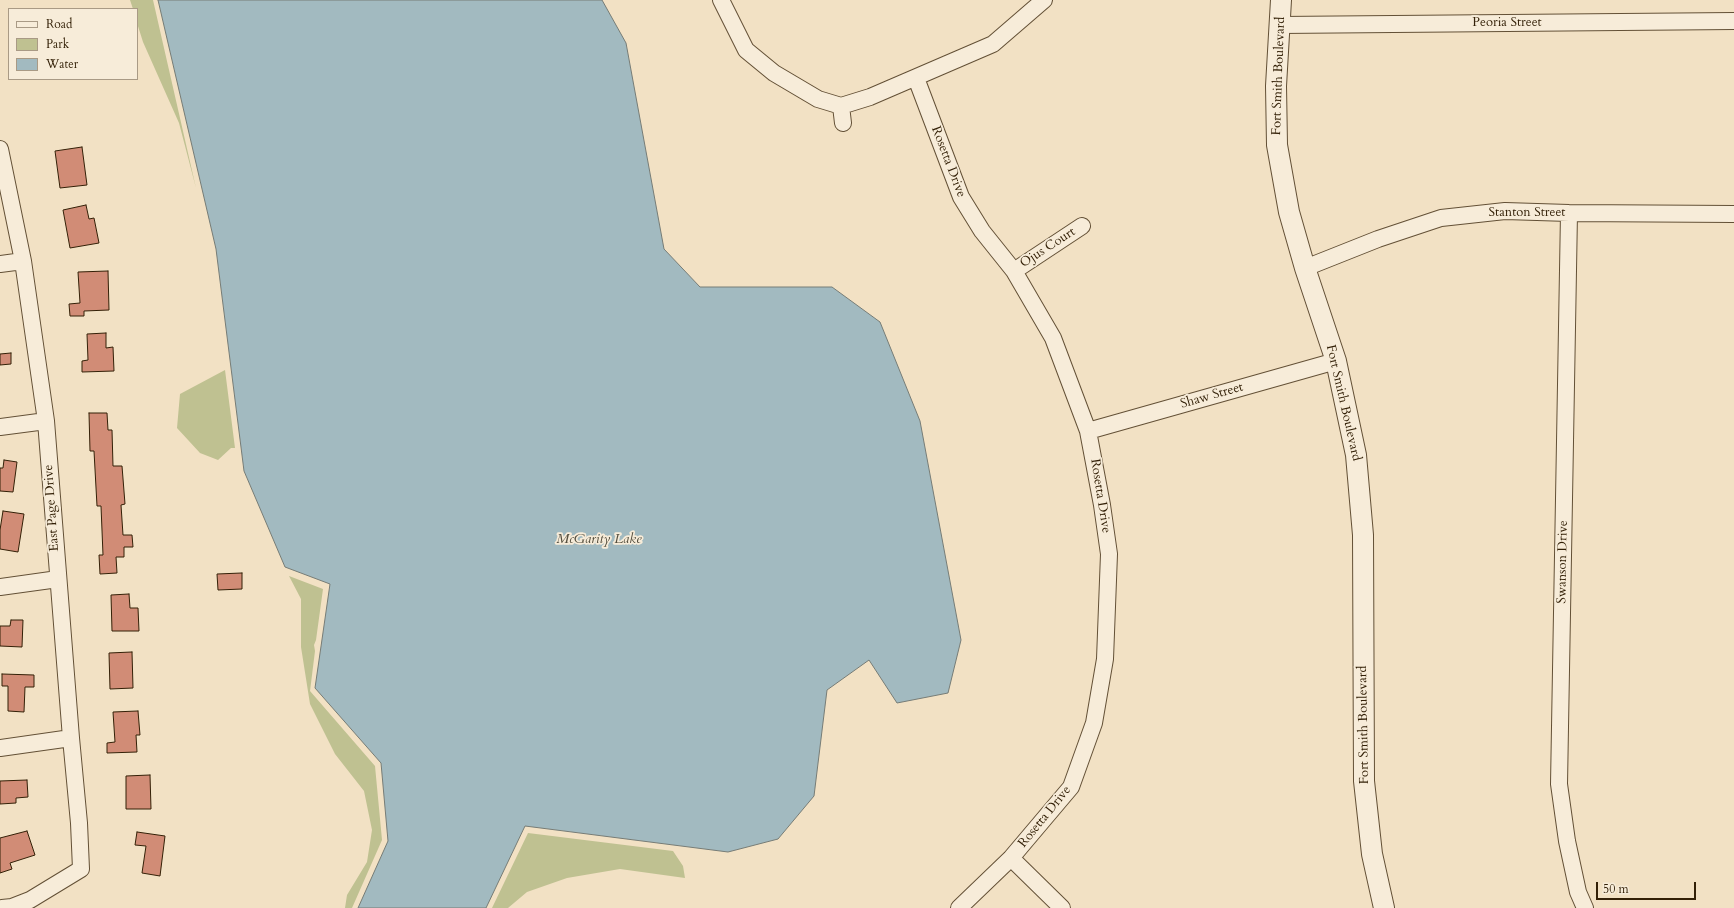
<!DOCTYPE html>
<html>
<head>
<meta charset="utf-8">
<style>
	body { margin:0 }
	#map { position:relative; width:1734px; height:908px; overflow:hidden; background:#f2e1c4; font-family:Cardo,serif }
	canvas { display:block }
	.legend { position:absolute; left:8px; top:8px; width:130px; height:72px; box-sizing:border-box; background:#f7ecd9; border:1px solid #a99a85; margin:0; padding:5px 7px; list-style:none; font-size:12px; color:#332007 }
	.legend li { display:flex; align-items:center; gap:8px; height:20px }
	.legend b { width:20px; border:1px solid #a99a85 }
	.scale { position:absolute; left:1596px; top:882px; width:100px; height:18px; box-sizing:border-box; border:2px solid #332007; border-top:0; padding-left:5px; font-size:12px; line-height:14px; white-space:nowrap; color:#332007; -webkit-text-stroke:3px #f7ecd9; paint-order:stroke }
</style>
</head>
<body>
<div id="map">
<canvas width="1734" height="908"></canvas>
<ul class="legend">
<li><b style="height:5px;background:#f7ecd9"></b>Road</li>
<li><b style="height:11px;background:#bfc191"></b>Park</li>
<li><b style="height:11px;background:#a2bac0"></b>Water</li>
</ul>
<div class="scale">50 m</div>
</div>
<script>
const g = document.querySelector('canvas').getContext('2d');
g.lineJoin = 'round';
function paint(path, color) { g.fillStyle = color; g.fill(path, 'evenodd'); }
const toPath = rows => new Path2D(rows.map(r => 'M' + r).join(''));
function trace(path, color, width, dash) { g.strokeStyle = color; g.lineWidth = width; g.lineCap = dash ? 'butt' : 'round'; g.setLineDash(dash || []); g.stroke(path); }
function drawText(font, color, halo, rows, align = 'center') {
  g.font = font + ' Cardo,serif'; g.lineWidth = 3.5; g.setLineDash([]); g.textBaseline = 'middle'; g.strokeStyle = halo; g.fillStyle = color; for (const [text, x, y, turn = 0] of rows) {
    g.save(); g.translate(x, y); g.rotate((+turn || 0) * Math.PI / 180); g.textAlign = isNaN(turn) ? turn : align; if (halo) g.strokeText(text, 0, 0); g.fillText(text, 0, 0); g.restore();
  }
}
paint(toPath([
	[130,0,153,0,196,188,179,123,143,42,137,23,137,9,133,9],
	[225,370,235,448,231,448,218,460,200,453,177,428,180,394],
	[289,576,323,589,316,640,314,645,315,651,310,691,375,766,382,840,352,908,345,908,347,895,367,862,372,830,364,791,335,754,310,704,301,647,301,599],
	[528,833,673,851,683,866,685,878,620,869,567,878,527,892,508,908,492,908]
]), '#bfc191');
const water = toPath([
	[158,0,602,0,626,43,664,249,700,287,832,287,880,322,920,421,961,640,948,693,897,703,869,660,827,690,814,796,778,839,728,852,525,826,486,908,358,908,388,841,381,763,315,688,330,584,285,567,244,471,216,249,158,0]
]);
paint(water, '#a2bac0');
trace(water, '#767c76', 1);
const building = toPath([
	[82,147,87,185,60,188,55,151,82,147],
	[86,205,89,219,94,218,99,243,70,248,63,210,86,205],
	[108,271,109,310,84,311,84,316,70,316,69,304,80,303,78,272,108,271],
	[106,333,106,348,113,347,114,371,82,372,82,361,88,360,87,334,106,333],
	[11,353,11,364,0,365,0,354,11,353],
	[89,413,107,413,108,430,112,430,113,466,122,466,125,504,121,505,123,535,132,535,133,547,124,547,124,557,116,557,117,573,100,574,99,555,103,555,101,506,97,506,94,451,90,451,89,413],
	[4,460,17,462,13,492,0,491,0,468,3,468,4,460],
	[3,511,24,514,18,552,0,549,0,530,3,511],
	[242,573,242,589,218,590,217,574,242,573],
	[129,594,130,608,138,608,139,631,112,631,111,595,129,594],
	[11,620,23,620,22,647,0,646,0,626,10,626,11,620],
	[132,652,133,688,110,689,109,653,132,652],
	[2,674,34,675,34,687,25,687,24,712,8,711,8,686,2,686,2,674],
	[138,711,140,735,136,735,137,752,107,753,107,743,115,742,113,712,138,711],
	[150,775,151,809,126,809,126,776,150,775],
	[27,780,28,797,16,798,16,803,0,804,0,781,27,780],
	[27,831,35,855,10,863,12,869,0,873,0,838,27,831],
	[137,832,165,836,160,876,142,873,146,846,135,845,137,832]
]);
paint(building, '#d18c76');
trace(building, '#332007', 1);
const minor = toPath([
	[721,0,746,50,774,73,818,99,841,106,870,97,993,44,1044,0],
	[1280,25,1734,21],
	[916,78,961,197,982,231,1014,271,1053,338,1088,431,1102,505,1109,554,1105,659,1094,723,1071,787,1011,858,959,908],
	[841,106,843,123],
	[0,149,23,261,46,421,71,738,79,823,81,869,30,900,12,907,2,908],
	[1569,213,1559,784,1567,841,1578,892,1585,908],
	[0,264,23,261],
	[1305,268,1378,239,1441,218,1505,211,1569,213,1734,214],
	[1014,271,1082,226],
	[0,427,46,421],
	[1088,431,1336,361],
	[0,587,58,579],
	[0,748,71,738],
	[1011,858,1062,908]
]);
const tertiary = toPath([
	[1281,0,1276,86,1277,145,1289,212,1305,268,1336,361,1356,455,1363,535,1364,781,1372,854,1384,908]
]);
trace(minor, '#635036', 18);
trace(tertiary, '#635036', 22);
trace(minor, '#f7ecd9', 16);
trace(tertiary, '#f7ecd9', 20);
drawText('13px', '#332007', '#f7ecd9', [
	["Peoria Street",1507,23],
	["Fort Smith Boulevard",1279,76,-88],
	["Rosetta Drive",948,162,69],
	["Stanton Street",1527,213],
	["Ojus Court",1048,248,-33],
	["Shaw Street",1212,396,-16],
	["Fort Smith Boulevard",1343,403,77],
	["Rosetta Drive",1100,496,81],
	["East Page Drive",52,508,-94],
	["Swanson Drive",1563,562,-89],
	["Fort Smith Boulevard",1364,725,-91],
	["Rosetta Drive",1045,817,-51]
]);
drawText('italic 14px', '#544e3e', '#f7ecd9', [
	["McGarity Lake",599,540]
]);
</script>
</body>
</html>
